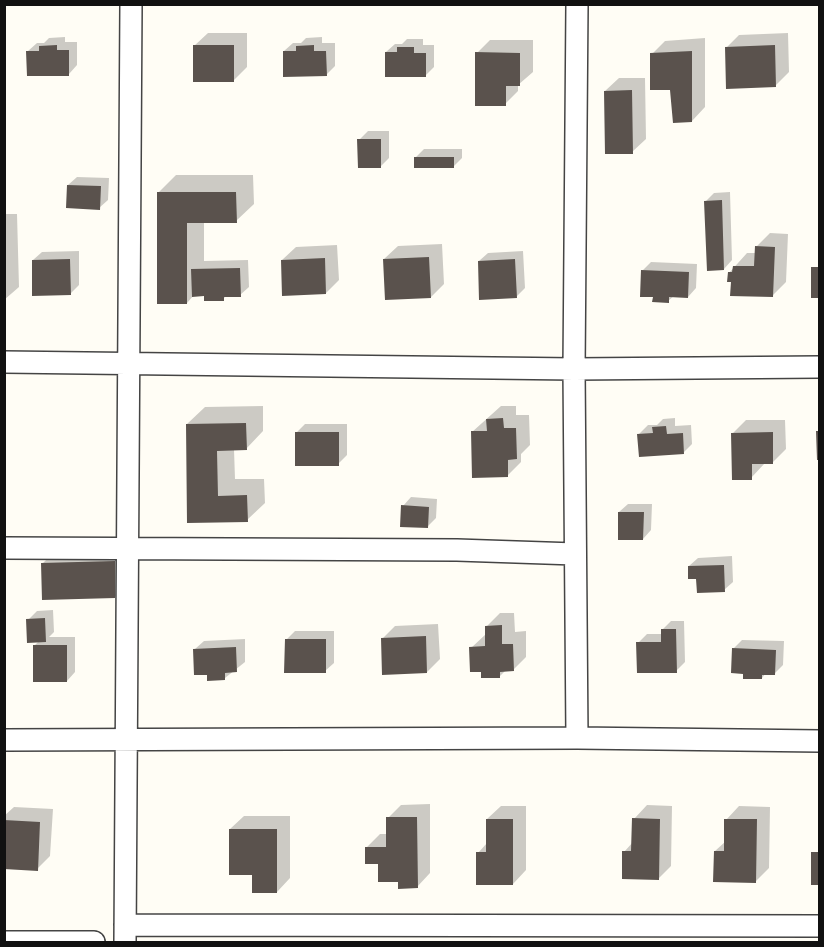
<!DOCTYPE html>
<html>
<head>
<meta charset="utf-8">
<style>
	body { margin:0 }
	#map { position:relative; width:824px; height:947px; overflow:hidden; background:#fffdf5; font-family:"Playfair Display",serif }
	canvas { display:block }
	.frame { position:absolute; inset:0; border:6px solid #111; pointer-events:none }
</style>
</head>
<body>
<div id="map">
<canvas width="824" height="947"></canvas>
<div class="frame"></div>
</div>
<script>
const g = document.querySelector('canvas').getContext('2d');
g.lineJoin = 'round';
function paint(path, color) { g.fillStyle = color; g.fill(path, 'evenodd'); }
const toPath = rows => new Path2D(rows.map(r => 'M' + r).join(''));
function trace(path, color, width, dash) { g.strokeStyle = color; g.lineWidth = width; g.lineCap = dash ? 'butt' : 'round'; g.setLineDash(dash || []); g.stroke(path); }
paint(toPath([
	[208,33,247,33,247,67,234,80,194,46],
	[788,33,789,72,776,85,726,48,739,35],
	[65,37,65,42,77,42,77,65,69,74,28,51,37,43,44,43,49,38],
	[322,37,322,43,335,43,335,66,326,75,284,51,293,43,301,43,306,38],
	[705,38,705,107,692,121,652,54,665,41],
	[407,39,423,39,423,45,434,45,434,67,426,75,386,52,395,44,402,44],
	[490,40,533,40,533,72,518,85,518,91,505,104,477,53],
	[619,78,645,78,646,139,632,152,605,91],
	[368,131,389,131,389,158,380,167,359,140],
	[424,149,462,149,462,158,454,166,415,158],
	[176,175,253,175,254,204,236,221,204,222,204,261,248,260,249,287,240,295,226,296,223,299,205,295,194,295,187,303,159,192],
	[77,177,109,178,108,200,99,208,68,185],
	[730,192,732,260,724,269,706,201,714,193],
	[4,214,17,214,19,287,4,300],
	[770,233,788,234,786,282,773,295,732,280,729,273,747,253,756,253,756,247],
	[442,244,444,284,431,297,384,259,398,246],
	[337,245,339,280,326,293,282,260,296,247],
	[79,251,79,285,70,294,33,260,42,252],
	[523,251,525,288,516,297,479,261,488,253],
	[651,262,697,264,696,288,688,297,674,296,668,301,654,296,642,271],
	[263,406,263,431,246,449,234,449,235,479,264,479,265,503,247,520,189,521,187,424,205,407],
	[501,406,516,406,516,415,529,415,530,445,521,454,521,462,507,476,472,432],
	[675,418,675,426,691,425,692,444,683,453,639,434,648,425,657,425,663,419],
	[746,420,785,420,786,449,772,463,765,463,751,478,733,433],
	[305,424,347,424,347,455,338,464,296,433],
	[411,497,437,499,436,518,427,527,403,506],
	[628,504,652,504,651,530,643,539,619,512],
	[127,549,128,584,115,597,43,563,56,550],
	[732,556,733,582,724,590,698,577,689,566,698,558],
	[53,610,54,632,49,637,75,637,75,672,67,681,34,646,39,641,28,620,37,611],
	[500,613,514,613,515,632,526,631,526,657,513,670,506,670,500,676,483,670,471,648,486,634,486,627],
	[671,621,684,621,685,662,676,671,638,643,647,634,662,634,662,630],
	[438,624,440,659,427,672,382,639,395,626],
	[295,631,334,631,334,663,325,671,286,640],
	[245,639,245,662,225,678,209,673,195,649,204,641],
	[742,640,784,641,783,665,774,674,766,673,762,678,733,649],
	[430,804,430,873,417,887,399,881,367,847,380,834,388,834,388,818,401,805],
	[647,805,672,806,671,866,658,879,624,852,633,842,634,819],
	[501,806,526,806,526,870,513,884,478,853,487,843,487,819],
	[739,806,770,807,769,868,756,881,715,851,726,841,726,820],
	[14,807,53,809,50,856,37,869,4,867,4,816],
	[244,816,290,816,290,878,277,892,254,873,230,829]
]), '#0003');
paint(toPath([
	[57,45,57,50,69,50,69,76,27,76,26,51,39,51,39,46],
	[193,45,234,45,234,82,193,82],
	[314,45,314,51,326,51,327,76,283,77,283,51,296,51,296,46],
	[775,45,776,87,726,89,725,47],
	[397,47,414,47,414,53,426,53,426,77,385,77,385,52,397,52],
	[692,51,692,122,673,123,670,90,650,90,650,53],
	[475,52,520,53,520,86,506,86,506,106,475,106],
	[632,90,633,154,605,154,604,91],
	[357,139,381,139,381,168,358,168],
	[414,157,454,157,454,168,414,168],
	[67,185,101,186,100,210,66,208],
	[157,192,236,192,237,223,187,223,187,304,157,304],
	[722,200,724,270,707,271,704,201],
	[755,246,775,247,773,297,730,296,731,282,727,282,728,272,732,272,733,266,754,266],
	[429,257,431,298,385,300,383,259],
	[325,258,326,294,282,296,281,260],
	[70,259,71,295,32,296,32,260],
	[515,259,517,298,479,300,478,261],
	[811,267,820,267,820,298,811,298],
	[240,268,241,297,224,297,224,301,204,301,204,296,192,297,191,269],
	[641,270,689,272,688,298,669,297,669,303,652,302,653,297,640,297],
	[503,418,504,428,516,428,517,459,508,460,508,477,472,478,471,431,487,431,486,419],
	[246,423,247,450,217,451,218,496,247,495,248,522,187,523,186,424],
	[666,426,667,434,683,433,684,454,639,457,637,434,653,433,652,427],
	[816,431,820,431,820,460,817,460],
	[295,432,339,432,339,466,295,466],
	[773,432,773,464,752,464,752,480,732,480,731,433],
	[401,505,429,507,428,528,400,527],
	[618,512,644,512,643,540,618,540],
	[115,561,115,598,42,600,41,563],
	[724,565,725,592,697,593,696,579,688,579,688,566],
	[45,618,46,642,27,643,26,619],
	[502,625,502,644,513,644,514,671,500,672,500,678,481,678,481,672,470,672,469,647,485,646,485,626],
	[661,629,676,629,677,673,637,673,636,642,661,642],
	[426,636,427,673,382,675,381,638],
	[285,639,326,639,326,673,284,673],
	[33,645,67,645,67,682,33,682],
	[236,647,237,672,225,673,225,680,207,681,207,675,194,675,193,649],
	[732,648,776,650,775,675,762,675,762,679,743,679,743,674,731,673],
	[386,817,417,817,418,888,398,889,398,882,378,882,378,864,365,864,365,847,386,847],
	[632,818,660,819,659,880,622,879,622,851,631,851],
	[486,819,513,819,513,885,476,885,476,852,486,852],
	[724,819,757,819,756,883,713,882,714,851,724,851],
	[4,820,40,822,38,871,4,869],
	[229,829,277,829,277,893,252,893,252,875,229,875],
	[811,852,820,852,820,885,811,885]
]), '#5a524d');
const street = toPath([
	[577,4,574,369,577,738],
	[4,362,574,369,820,367],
	[4,548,457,550,575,554],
	[4,740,577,738,820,741],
	[125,925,820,926],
	[4,942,94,942],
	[125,942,131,4]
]);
trace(street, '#444', 24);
trace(street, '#fff', 21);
</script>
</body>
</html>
